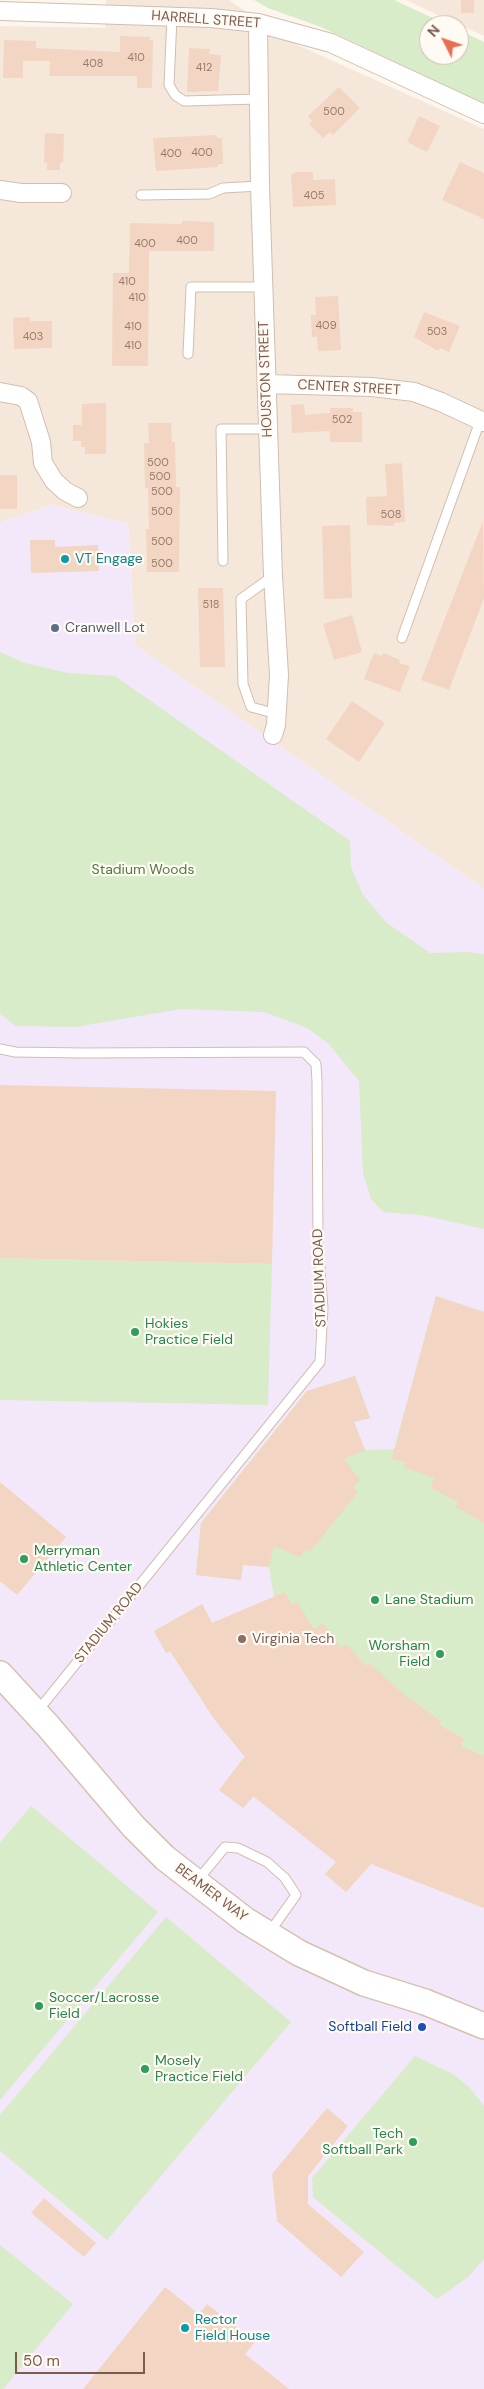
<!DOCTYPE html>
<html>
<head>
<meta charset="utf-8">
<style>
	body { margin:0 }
	#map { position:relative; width:484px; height:2389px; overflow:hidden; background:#fdf6ec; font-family:"DM Sans",sans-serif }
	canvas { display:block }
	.north { position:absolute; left:419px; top:15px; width:50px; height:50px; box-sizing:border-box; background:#fffaf3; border:1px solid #cabbb1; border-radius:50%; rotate:311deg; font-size:14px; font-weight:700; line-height:20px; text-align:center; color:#7a5c4d }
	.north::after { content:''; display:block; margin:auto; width:18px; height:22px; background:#e76f51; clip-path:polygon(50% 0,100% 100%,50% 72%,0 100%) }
	.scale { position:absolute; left:15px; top:2352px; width:130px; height:22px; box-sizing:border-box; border:2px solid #7a5c4d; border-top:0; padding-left:6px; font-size:15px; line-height:18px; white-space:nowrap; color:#7a5c4d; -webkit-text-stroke:4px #fffaf3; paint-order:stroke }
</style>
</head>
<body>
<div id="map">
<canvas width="484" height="2389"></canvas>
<div class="north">N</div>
<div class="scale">50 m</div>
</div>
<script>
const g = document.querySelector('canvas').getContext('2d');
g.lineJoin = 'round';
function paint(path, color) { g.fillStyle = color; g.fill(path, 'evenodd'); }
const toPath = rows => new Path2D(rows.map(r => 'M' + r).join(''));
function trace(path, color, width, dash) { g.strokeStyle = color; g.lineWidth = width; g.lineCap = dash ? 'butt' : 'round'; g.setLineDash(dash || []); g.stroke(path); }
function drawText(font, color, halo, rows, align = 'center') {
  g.font = font + ' "DM Sans",sans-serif'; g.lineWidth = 4.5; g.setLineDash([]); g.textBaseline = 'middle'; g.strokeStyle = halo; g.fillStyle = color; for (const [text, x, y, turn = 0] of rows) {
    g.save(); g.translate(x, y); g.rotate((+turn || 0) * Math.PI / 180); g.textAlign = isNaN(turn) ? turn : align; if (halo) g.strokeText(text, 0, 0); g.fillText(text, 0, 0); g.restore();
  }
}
paint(toPath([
	[106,0,229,0,289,41,484,129,484,889,135,645,128,524,51,505,0,523,0,26,105,28],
	[406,0,484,0,484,36,427,10]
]), '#f5e8da');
paint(toPath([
	[51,505,128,524,135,645,484,889,484,2389,0,2389,0,523]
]), '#f3e8fa');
paint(toPath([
	[254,0,394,0,448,25,429,25,429,55,459,55,459,30,484,42,484,104,321,27,268,8],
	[0,652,25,663,68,673,115,676,350,841,351,867,363,895,387,923,430,953,467,952,484,954,484,1229,421,1215,383,1212,371,1199,363,1173,359,1081,328,1043,307,1028,264,1012,181,1009,76,1027,16,1026,0,1014],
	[0,1258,272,1264,268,1405,0,1400],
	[436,1296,484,1312,484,1908,371,1864,346,1892,325,1874,336,1862,254,1796,243,1808,219,1790,245,1756,202,1700,170,1651,166,1653,154,1631,202,1604,212,1623,274,1597,269,1567,243,1565,241,1580,196,1575,201,1523,307,1391,355,1376,370,1418,354,1422,365,1450,394,1449],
	[31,1806,158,1912,0,2100,0,1843],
	[166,1917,291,2022,107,2240,0,2151,0,2115],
	[415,2056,453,2074,470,2088,484,2106,484,2259,468,2277,437,2299,313,2197,312,2178],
	[0,2245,73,2304,3,2389,0,2389]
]), '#d8ecc9');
paint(toPath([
	[461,0,474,0,474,13,461,13],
	[120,36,150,37,150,40,153,40,152,88,137,88,137,76,49,76,50,61,23,61,23,78,3,78,4,40,36,41,36,48,120,52],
	[189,48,210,49,209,54,221,55,218,91,187,92],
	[339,87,360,108,333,135,330,132,323,138,309,124,312,121,308,116],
	[419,116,440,126,427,152,407,142],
	[45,133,64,134,63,163,60,163,60,170,47,170,47,163,44,163],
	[217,135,217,138,222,138,223,164,218,164,218,167,156,171,153,138],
	[460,162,484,173,484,219,442,200],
	[298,172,313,172,313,180,335,179,336,205,293,207,291,174],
	[182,221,214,222,214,251,149,251,148,366,112,366,113,273,129,273,130,223,182,224],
	[338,296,341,350,318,351,317,337,312,337,311,315,316,315,315,297],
	[424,312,460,326,449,352,440,348,438,351,414,337],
	[30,317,30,321,52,321,52,348,14,349,13,318],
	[106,403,106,454,85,454,85,447,81,447,81,441,73,441,73,425,82,425,82,404],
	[304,404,305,415,330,413,330,408,353,408,353,412,362,412,362,442,330,442,330,431,292,433,291,405],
	[148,423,171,423,172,442,175,442,176,487,180,487,179,572,147,572,146,529,149,529,148,488,145,488,144,443,149,443],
	[402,463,405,522,394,523,394,526,367,525,366,497,387,496,385,464],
	[0,475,17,475,17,509,0,509],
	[483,521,484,598,449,690,421,680],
	[350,525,352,598,324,599,322,526],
	[30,540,55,540,55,547,98,545,99,571,31,573],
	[198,588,223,588,225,667,200,667],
	[352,615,362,652,334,660,323,624],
	[374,653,382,656,383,653,400,660,399,663,410,666,400,692,364,679],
	[352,701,385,723,359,762,326,739],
	[0,1085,276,1091,272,1264,0,1258],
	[436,1296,484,1312,484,1523,456,1507,458,1502,431,1488,434,1478,404,1467,405,1462,392,1459],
	[355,1376,370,1418,354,1422,365,1450,344,1459,360,1480,353,1488,358,1492,310,1552,306,1549,300,1557,274,1546,269,1567,243,1565,241,1580,196,1575,201,1523,307,1391],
	[0,1482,66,1537,17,1595,0,1581],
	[285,1592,292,1605,297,1602,314,1629,323,1623,341,1648,346,1644,366,1666,369,1663,407,1697,441,1721,439,1725,464,1739,461,1746,484,1756,484,1908,371,1864,346,1892,325,1874,336,1862,253,1796,243,1808,219,1790,245,1757,214,1719,170,1651,166,1653,154,1631,202,1604,212,1623],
	[327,2108,348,2126,308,2176,308,2204,364,2252,341,2277,277,2221,272,2174],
	[44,2198,96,2243,84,2257,31,2213],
	[165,2287,199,2314,207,2304,255,2342,245,2354,289,2389,83,2389]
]), '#f3d5c3');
const service = toPath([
	[172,17,169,85,175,95,184,101,258,99],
	[141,195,209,194,223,188,260,186],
	[188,354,191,287,263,287],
	[223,561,221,429,268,429],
	[273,576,241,599,243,684,251,707,277,714],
	[402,638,480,421],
	[0,1049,15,1052,83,1053,304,1052,316,1064,317,1082,318,1243,323,1308,320,1362,36,1713],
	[197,1881,225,1847,238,1848,267,1862,285,1878,296,1895,269,1933]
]);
const minor = toPath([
	[0,11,211,18,258,23,331,43,484,114],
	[258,23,260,186,273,576,279,675,276,725,273,735],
	[0,190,21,193,62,193],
	[267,384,372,387,414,392,441,402,484,422],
	[0,392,21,396,28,401,41,442,43,463,54,481,65,491,78,498]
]);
const secondary = toPath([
	[0,1674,48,1726,133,1826,165,1858,245,1920,299,1953,364,1983,425,2002,484,2026]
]);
trace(service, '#d1beb0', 11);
trace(minor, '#d1beb0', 20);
trace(secondary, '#d6c0b0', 28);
trace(service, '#fff', 9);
trace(minor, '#fff', 18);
trace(secondary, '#fff', 25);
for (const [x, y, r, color] of [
	[65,559,5,"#0f9aa8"],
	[55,628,5,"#5c6f8a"],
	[135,1332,5,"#2e9e5b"],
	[24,1559,5,"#2e9e5b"],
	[375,1600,5,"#2e9e5b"],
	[242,1639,5,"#8d6e63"],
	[440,1654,5,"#2e9e5b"],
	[39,2006,5,"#2e9e5b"],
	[422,2027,5,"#1a4fb4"],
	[145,2069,5,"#2e9e5b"],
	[413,2142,5,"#2e9e5b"],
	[185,2328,5,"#0f9aa8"]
]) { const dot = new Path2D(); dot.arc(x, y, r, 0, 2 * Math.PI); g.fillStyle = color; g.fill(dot); trace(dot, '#fffaf3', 2); }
drawText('11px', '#987a6a', null, [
	["410",136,58],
	["408",93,64],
	["412",204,68],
	["500",334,112],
	["400",202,153],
	["400",171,154],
	["405",314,196],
	["400",187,241],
	["400",145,244],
	["410",127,282],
	["410",137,298],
	["409",326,326],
	["410",133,327],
	["503",437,332],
	["403",33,337],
	["410",133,346],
	["502",342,420],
	["500",158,463],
	["500",160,477],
	["500",162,492],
	["500",162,512],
	["508",391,515],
	["500",162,542],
	["500",162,564],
	["518",211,605]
]);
drawText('14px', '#7a5c4d', '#fffaf3', [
	["HARRELL STREET",206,20,4],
	["HOUSTON STREET",266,379,-92],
	["CENTER STREET",349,388,3],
	["STADIUM ROAD",320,1278,-92],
	["STADIUM ROAD",109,1623,-51],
	["BEAMER WAY",211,1893,37]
]);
drawText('14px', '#0d838f', '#fffaf3', [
	["VT Engage",75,559],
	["Rector",195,2320],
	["Field House",195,2336]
], 'left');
drawText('14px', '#4e5e75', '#fffaf3', [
	["Cranwell Lot",65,628]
], 'left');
drawText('14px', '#537a41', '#fffaf3', [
	["Stadium Woods",143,870]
]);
drawText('14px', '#27864d', '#fffaf3', [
	["Hokies",145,1324],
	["Practice Field",145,1340],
	["Merryman",34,1551],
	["Athletic Center",34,1567],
	["Lane Stadium",385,1600],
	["Worsham",430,1646,"right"],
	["Field",430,1662,"right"],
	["Soccer/Lacrosse",49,1998],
	["Field",49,2014],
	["Mosely",155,2061],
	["Practice Field",155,2077],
	["Tech",403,2134,"right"],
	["Softball Park",403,2150,"right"]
], 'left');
drawText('14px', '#785e54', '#fffaf3', [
	["Virginia Tech",252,1639]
], 'left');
drawText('14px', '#164399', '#fffaf3', [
	["Softball Field",412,2027]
], 'right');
</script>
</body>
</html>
